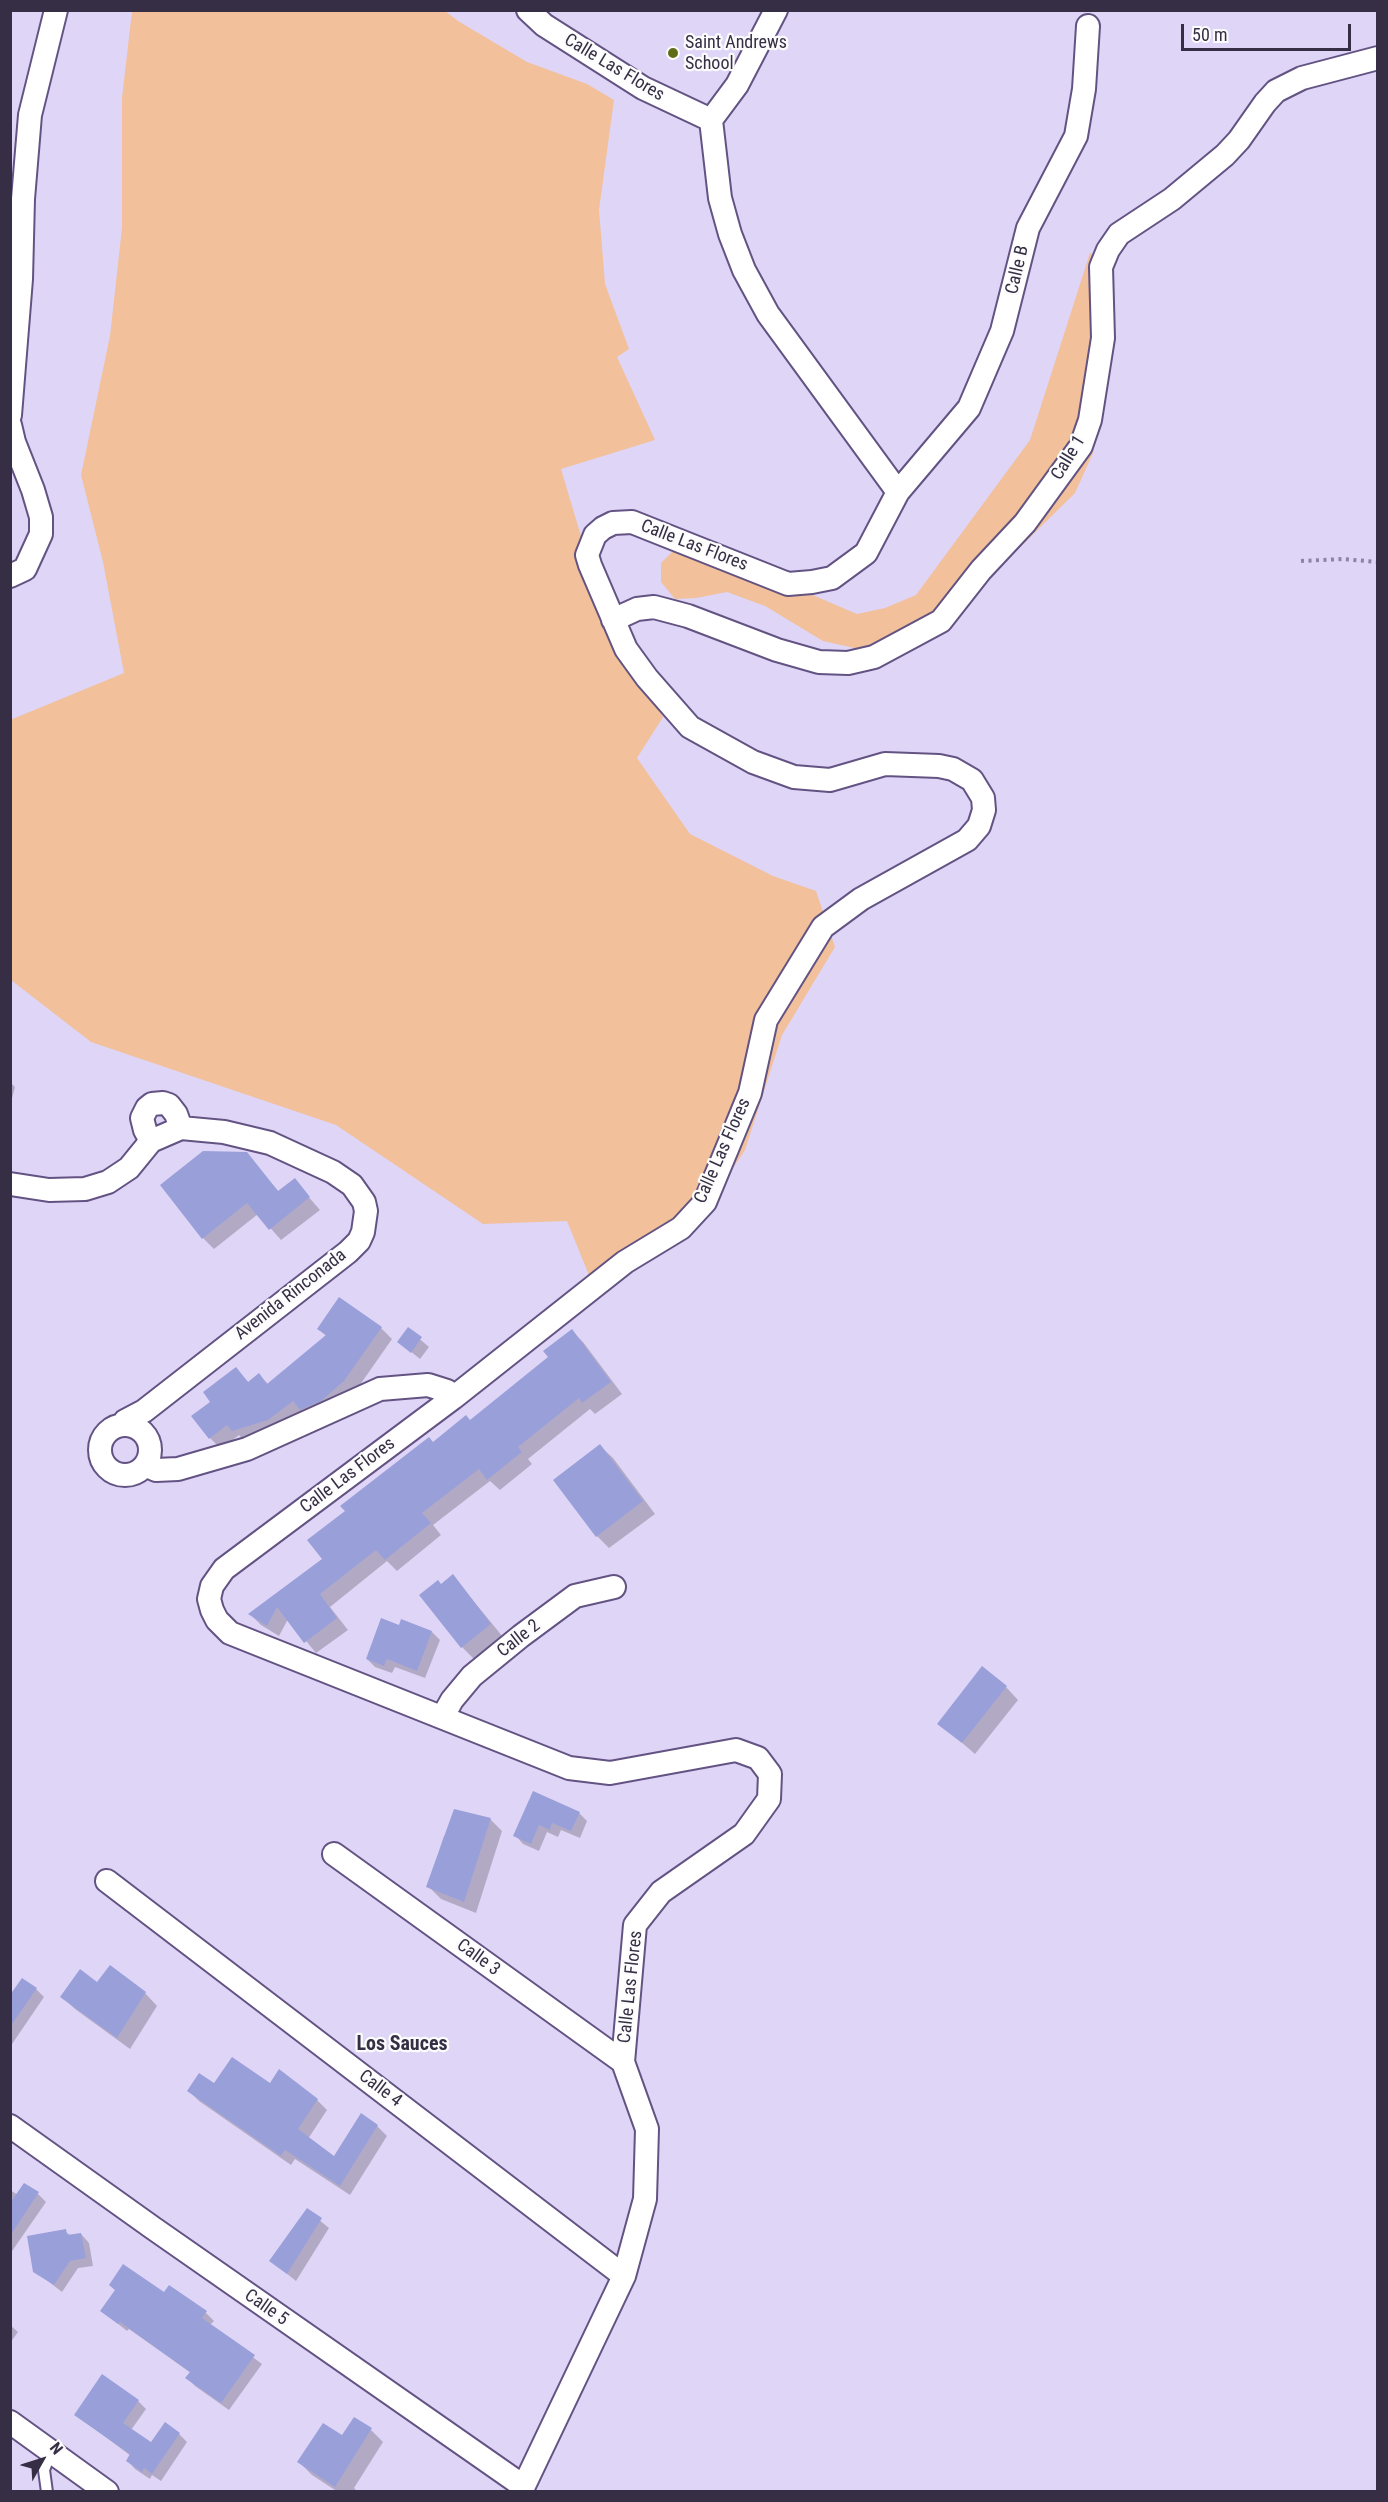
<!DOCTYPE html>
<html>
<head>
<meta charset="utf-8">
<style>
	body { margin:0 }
	#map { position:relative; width:1388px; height:2502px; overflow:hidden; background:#dfd5f7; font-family:"Roboto Condensed",sans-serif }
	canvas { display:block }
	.frame { position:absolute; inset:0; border:12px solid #352e44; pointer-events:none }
	.north { position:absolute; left:12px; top:2430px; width:60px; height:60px; -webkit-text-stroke:4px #fcfcfc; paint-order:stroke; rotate:51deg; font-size:16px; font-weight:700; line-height:24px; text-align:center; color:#352e44 }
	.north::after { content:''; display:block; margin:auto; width:21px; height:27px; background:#352e44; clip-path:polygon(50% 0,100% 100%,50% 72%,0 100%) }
	.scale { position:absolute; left:1181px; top:24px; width:170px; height:27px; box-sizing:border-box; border:3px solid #352e44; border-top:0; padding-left:8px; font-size:18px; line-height:21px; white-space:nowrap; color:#352e44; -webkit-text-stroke:4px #fcfcfc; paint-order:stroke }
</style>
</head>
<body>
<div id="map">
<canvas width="1388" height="2502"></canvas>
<div class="frame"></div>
<div class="north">N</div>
<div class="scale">50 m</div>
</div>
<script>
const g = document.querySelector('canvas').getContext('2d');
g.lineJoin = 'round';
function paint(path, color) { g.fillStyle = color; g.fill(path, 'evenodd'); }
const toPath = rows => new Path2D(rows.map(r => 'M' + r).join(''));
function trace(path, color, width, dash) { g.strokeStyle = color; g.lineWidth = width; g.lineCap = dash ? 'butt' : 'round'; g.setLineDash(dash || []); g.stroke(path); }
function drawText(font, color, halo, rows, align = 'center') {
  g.font = font + ' "Roboto Condensed",sans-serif'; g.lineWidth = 4.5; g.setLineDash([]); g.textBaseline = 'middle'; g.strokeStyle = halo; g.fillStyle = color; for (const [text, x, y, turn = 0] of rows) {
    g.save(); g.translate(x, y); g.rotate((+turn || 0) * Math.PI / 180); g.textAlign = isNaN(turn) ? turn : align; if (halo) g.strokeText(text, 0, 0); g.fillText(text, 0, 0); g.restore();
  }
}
paint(toPath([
	[132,11,445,11,458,21,527,62,587,84,614,100,599,210,605,284,629,349,617,357,655,440,561,469,603,610,663,717,637,758,690,834,773,876,816,891,835,947,782,1035,745,1150,696,1223,595,1290,567,1221,483,1224,336,1125,91,1042,11,980,10,720,124,673,103,562,81,475,110,336,122,228,122,98],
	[1090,253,1110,261,1111,339,1093,453,1075,493,938,628,863,650,823,641,765,606,727,592,696,598,675,599,661,582,661,563,675,549,698,546,857,614,885,608,916,595,1030,440]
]), '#f2c09a');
paint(toPath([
	[10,1082,15,1087,10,1106],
	[246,1154,279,1192,294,1180,320,1210,281,1240,258,1214,214,1249,203,1238],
	[381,1328,392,1339,355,1392,245,1442,239,1435,221,1449,210,1438,212,1402,236,1369,249,1383,259,1375,269,1385,327,1337,319,1329],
	[408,1329,429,1347,420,1359,399,1342],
	[572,1331,583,1342,622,1394,595,1414,590,1409,528,1459,532,1464,500,1490,490,1481,433,1525,441,1535,397,1571,387,1561,330,1607,348,1630,316,1653,288,1619,279,1636,261,1625,250,1614,324,1559,434,1443,470,1421,550,1357],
	[600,1446,613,1458,655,1514,609,1548,597,1536],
	[453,1576,503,1637,474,1659,462,1647,441,1585],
	[402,1621,432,1632,440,1640,425,1678,395,1667,392,1673,375,1667,367,1659,400,1627],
	[1006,1687,1018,1700,975,1754,939,1723],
	[534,1793,579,1813,587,1821,580,1838,561,1830,558,1837,547,1832,539,1851,523,1844,515,1835],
	[490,1819,502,1831,476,1913,441,1899,428,1886,444,1836],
	[98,1984,145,1993,157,2006,130,2049,75,2009,62,1997],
	[36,1989,44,1997,10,2047,10,1998],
	[215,2086,270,2086,317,2100,327,2110,308,2139,334,2158,377,2126,387,2136,350,2195,295,2159,291,2165,199,2101,189,2091],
	[10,2190,18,2195,38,2194,46,2202,10,2254],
	[307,2210,329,2228,296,2281,271,2261],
	[65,2231,71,2236,81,2234,89,2243,93,2266,78,2268,62,2292,35,2271],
	[164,2294,206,2313,214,2321,210,2325,262,2364,229,2410,195,2386,187,2378,191,2373,129,2329,127,2331,102,2311],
	[10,2325,18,2332,10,2343],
	[138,2401,146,2409,131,2430,152,2444,179,2434,187,2442,161,2481,152,2475,150,2479,135,2469,128,2461,131,2456,76,2415],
	[371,2430,383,2442,354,2488,358,2492,338,2492,312,2475,299,2462,343,2438]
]), '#0003');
paint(toPath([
	[203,1151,247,1152,278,1191,295,1178,310,1197,269,1230,247,1203,202,1239,160,1185],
	[339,1297,382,1327,344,1381,321,1401,300,1410,293,1401,268,1420,232,1431,227,1425,209,1439,191,1416,210,1402,203,1392,236,1367,248,1382,259,1373,267,1384,326,1335,317,1329],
	[408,1327,422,1337,411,1353,397,1342],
	[572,1329,611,1382,582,1403,579,1398,518,1447,522,1452,487,1480,479,1469,422,1513,431,1523,385,1560,376,1550,320,1594,337,1618,304,1643,277,1607,267,1626,248,1614,322,1559,307,1540,345,1511,340,1506,429,1437,433,1442,466,1415,470,1420,548,1357,543,1351],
	[600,1444,643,1501,596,1537,553,1480],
	[453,1574,491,1624,461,1648,419,1595,438,1580,441,1584],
	[381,1618,399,1625,401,1619,432,1631,417,1671,387,1659,384,1666,366,1659],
	[982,1666,1007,1686,962,1743,937,1724],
	[533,1791,580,1812,571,1831,552,1823,550,1830,539,1825,531,1844,513,1836],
	[454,1809,491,1818,464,1902,426,1887],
	[110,1965,146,1992,117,2038,60,1997,80,1969,97,1982],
	[22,1978,37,1988,10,2027,10,1995],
	[232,2057,270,2083,279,2069,318,2099,298,2129,334,2156,361,2113,378,2125,340,2186,285,2150,281,2156,187,2091,199,2073,214,2083],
	[24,2183,39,2192,10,2236,10,2203],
	[307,2208,322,2218,287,2274,269,2261],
	[66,2229,67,2235,81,2233,86,2258,70,2261,54,2285,33,2272,27,2236],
	[123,2264,164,2292,169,2285,207,2311,202,2318,255,2355,221,2403,185,2378,190,2372,120,2322,118,2324,100,2311,115,2290,109,2285],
	[102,2374,139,2400,123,2423,151,2442,165,2422,180,2433,152,2474,144,2468,142,2472,126,2461,130,2454,74,2415],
	[354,2417,372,2428,335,2487,297,2462,323,2423,342,2435]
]), '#989fd9');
const service = toPath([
	[47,2492,44,2470,51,2452]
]);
const minor = toPath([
	[528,10,544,25,643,88,711,120,720,198,730,234,744,270,768,314,898,492],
	[711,120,737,85,776,10],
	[10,415,21,279,23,199,30,115,56,10],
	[10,425,14,442,33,490,41,517,41,534,25,569,10,576],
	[613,620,637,609,654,607,688,616,777,650,819,662,848,663,874,657,941,621,981,570,1025,523,1081,446,1090,420,1103,338,1101,267,1108,250,1119,234,1172,199,1225,155,1239,140,1265,103,1276,91,1302,78,1378,58],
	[151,1141,145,1130,142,1118,147,1108,152,1104,163,1103,169,1105,176,1114,181,1128],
	[10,1184,49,1190,85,1189,108,1182,129,1168,151,1141,181,1128,224,1132,270,1143,333,1172,352,1185,364,1202,366,1211,363,1232,359,1241,348,1252,144,1411,125,1421,122,1425],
	'100 1450a25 25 0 1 1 50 0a25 25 0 1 1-50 0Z',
	[145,1465,156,1470,178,1469,247,1449,380,1389,428,1385,447,1391,453,1398],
	[443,1716,452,1700,472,1676,521,1636,575,1596,614,1587],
	[334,1854,623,2062],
	[107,1881,624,2276],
	[10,2126,153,2228,523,2486],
	[10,2422,107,2492],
	[521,2492,624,2276,645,2199,647,2129,623,2062,635,1925,661,1892,744,1834,769,1799,770,1774,758,1758,736,1750,610,1773,569,1768,230,1633,217,1620,212,1610,209,1599,212,1586,224,1569,453,1398,625,1262,681,1228,705,1202,727,1149,750,1093,766,1020,823,927,861,899,967,840,979,826,984,810,983,798,972,780,953,769,939,766,885,764,830,780,794,777,753,762,690,727,647,678,626,649,590,565,587,555,595,535,603,528,613,523,632,522,788,584,812,582,832,578,866,553,898,492,969,408,1002,331,1028,228,1076,136,1084,89,1088,26]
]);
trace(service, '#635383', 14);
trace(minor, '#635383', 26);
trace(toPath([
	[1301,561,1342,559,1378,562]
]), '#8c84a0', 4, [3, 4.5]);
trace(service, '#fff', 10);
trace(minor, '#fff', 22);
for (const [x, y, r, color] of [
	[673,53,6,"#5f6d18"]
]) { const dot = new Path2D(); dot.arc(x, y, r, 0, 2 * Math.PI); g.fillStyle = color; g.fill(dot); trace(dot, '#fcfcfc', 2); }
drawText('18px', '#352e44', '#fcfcfc', [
	["Saint Andrews",685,43],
	["School",685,64]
], 'left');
drawText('18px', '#352e44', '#fcfcfc', [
	["Calle Las Flores",614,68,31],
	["Calle B",1018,270,-77],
	["Calle 1",1069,458,-59],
	["Calle Las Flores",694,546,21],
	["Calle Las Flores",723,1151,-66],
	["Avenida Rinconada",291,1295,-38],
	["Calle Las Flores",348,1476,-37],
	["Calle 2",519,1639,-38],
	["Calle 3",478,1958,36],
	["Calle Las Flores",631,1987,-84],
	["Calle 4",380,2089,37],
	["Calle 5",266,2308,35]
]);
drawText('bold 20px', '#352e44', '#fcfcfc', [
	["Los Sauces",402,2045]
]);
</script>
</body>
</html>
